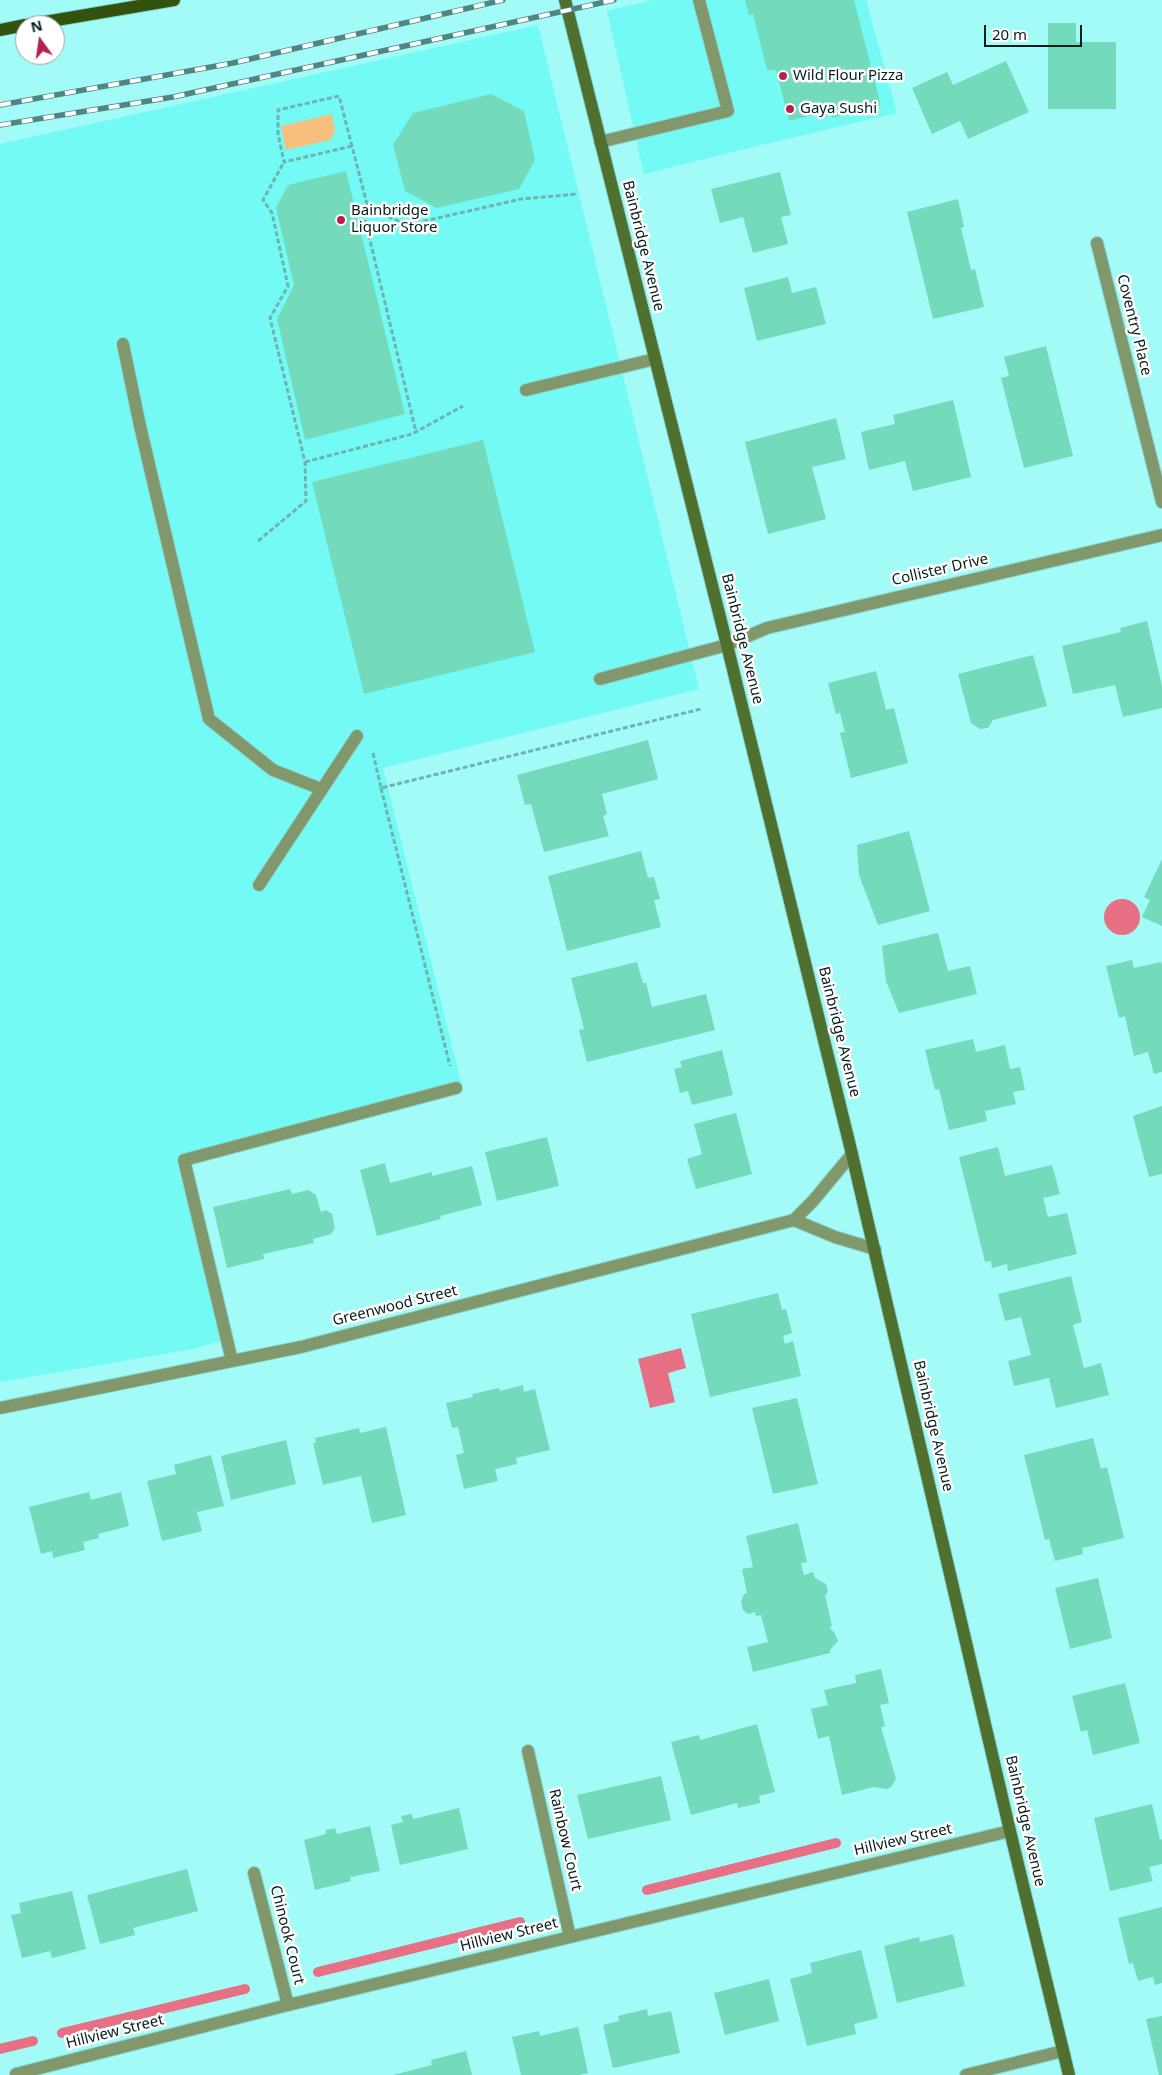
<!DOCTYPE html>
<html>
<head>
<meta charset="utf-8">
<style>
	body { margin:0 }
	#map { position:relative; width:1162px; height:2075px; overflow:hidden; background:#a2fbf6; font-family:"Noto Sans",sans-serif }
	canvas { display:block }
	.north { position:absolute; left:15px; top:15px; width:50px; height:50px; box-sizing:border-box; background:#fff; border:1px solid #9ba5a5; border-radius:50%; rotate:346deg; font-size:14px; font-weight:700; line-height:20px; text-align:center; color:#051f1e }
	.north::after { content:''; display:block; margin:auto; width:18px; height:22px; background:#b4234b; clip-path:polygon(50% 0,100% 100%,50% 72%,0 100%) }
	.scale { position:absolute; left:984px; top:25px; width:98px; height:22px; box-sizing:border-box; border:2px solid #051f1e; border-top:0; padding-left:6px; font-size:15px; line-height:18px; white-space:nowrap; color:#051f1e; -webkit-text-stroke:4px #fff; paint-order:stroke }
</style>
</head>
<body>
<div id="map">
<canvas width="1162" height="2075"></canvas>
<div class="north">N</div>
<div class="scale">20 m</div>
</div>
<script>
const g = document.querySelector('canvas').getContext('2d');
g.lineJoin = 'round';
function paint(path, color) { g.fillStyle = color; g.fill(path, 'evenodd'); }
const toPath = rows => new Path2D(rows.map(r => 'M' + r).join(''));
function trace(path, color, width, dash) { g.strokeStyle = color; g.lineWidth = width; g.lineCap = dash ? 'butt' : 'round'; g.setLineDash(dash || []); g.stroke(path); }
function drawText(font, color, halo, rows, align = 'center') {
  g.font = font + ' "Noto Sans",sans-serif'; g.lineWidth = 5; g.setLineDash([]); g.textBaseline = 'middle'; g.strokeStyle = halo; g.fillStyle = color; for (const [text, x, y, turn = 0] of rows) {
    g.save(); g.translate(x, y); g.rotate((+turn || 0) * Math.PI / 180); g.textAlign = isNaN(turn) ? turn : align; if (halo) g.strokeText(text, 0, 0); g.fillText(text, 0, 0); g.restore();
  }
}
paint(toPath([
	[653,0,866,0,897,113,753,147,644,174,607,11],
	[538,25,699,689,383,768,462,1086,184,1160,227,1339,193,1349,0,1382,0,144]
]), '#74faf4');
paint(toPath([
	[332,114,335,131,330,140,286,150,281,126]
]), '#f6bf7d');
paint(toPath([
	'1104 917a18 18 0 1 1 36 0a18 18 0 1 1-36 0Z',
	[681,1348,686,1368,668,1373,675,1402,650,1408,638,1359]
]), '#e77084');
trace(toPath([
	[647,1890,836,1843],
	[318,1972,520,1922],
	[62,2033,245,1989],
	[0,2049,33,2041]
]), '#e77084', 10);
paint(toPath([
	[745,0,854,0,881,106,832,118,830,111,789,121,776,70,767,70,753,14,749,15],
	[1048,23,1076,23,1076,42,1116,42,1116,109,1048,109],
	[1006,61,1029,112,968,139,960,121,932,134,912,88,947,72,953,85],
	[491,94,524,111,535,160,519,189,437,208,405,191,393,145,413,113],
	[346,171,405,414,305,440,277,319,294,285,276,208,288,185],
	[780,172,791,215,781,217,788,244,753,253,743,217,720,223,711,189],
	[958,199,964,227,961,228,971,270,975,269,984,307,933,319,907,212],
	[788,277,792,293,816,287,826,324,757,341,744,288],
	[1046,346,1073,456,1024,468,1001,378,1009,376,1004,357],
	[953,400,971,477,913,491,905,461,869,470,861,432,895,424,893,415],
	[836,418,846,459,812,467,826,519,768,534,745,442],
	[483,440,535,652,364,694,312,482],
	[1147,621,1162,686,1162,708,1123,717,1115,685,1073,694,1062,646,1121,632,1120,628],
	[1033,655,1047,706,993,720,988,728,980,729,971,723,958,674],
	[876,671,886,710,894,708,908,763,851,778,840,733,845,732,840,713,836,714,828,683],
	[648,740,658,779,602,794,607,814,603,816,609,836,544,852,531,804,525,805,517,775],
	[909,831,930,911,878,925,859,875,857,845],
	[641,851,648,878,654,877,660,899,654,900,661,927,567,951,548,876],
	[1162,859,1162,926,1142,917,1150,900,1144,897],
	[938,933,948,971,970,966,977,994,899,1013,886,981,882,946],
	[1132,960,1134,968,1161,962,1162,965,1162,1072,1154,1074,1148,1052,1134,1056,1125,1016,1119,1018,1106,966],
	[637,962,643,983,646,983,652,1007,706,994,715,1030,587,1062,579,1030,584,1029,571,978],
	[973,1039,976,1052,1005,1045,1010,1069,1020,1067,1025,1090,1013,1092,1016,1104,985,1111,987,1121,949,1130,939,1089,935,1090,925,1050],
	[722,1050,733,1095,692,1105,688,1091,680,1093,674,1069,682,1067,680,1061],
	[1162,1106,1162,1174,1149,1177,1133,1116],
	[736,1113,752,1174,696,1189,687,1159,702,1154,694,1124],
	[547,1137,559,1186,497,1201,485,1152],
	[998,1147,1005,1176,1052,1165,1060,1194,1043,1198,1048,1217,1067,1213,1077,1254,1008,1271,1007,1264,992,1268,991,1261,985,1262,959,1157],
	[385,1163,390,1183,432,1172,432,1176,472,1166,482,1205,440,1216,441,1219,377,1236,360,1170],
	[290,1189,292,1194,308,1190,316,1195,321,1212,326,1210,332,1214,335,1228,331,1234,313,1239,314,1243,263,1254,264,1259,227,1268,213,1207],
	[1071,1276,1082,1322,1073,1325,1084,1368,1101,1363,1109,1395,1056,1408,1049,1378,1014,1386,1008,1361,1031,1355,1021,1317,1005,1321,998,1294],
	[778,1293,782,1310,786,1309,792,1333,783,1336,785,1344,793,1341,801,1376,710,1397,691,1314],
	[523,1385,524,1392,535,1389,550,1450,516,1458,517,1464,495,1469,498,1481,464,1489,456,1455,464,1453,458,1427,452,1428,446,1403,473,1397,472,1394,499,1388,500,1391],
	[797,1398,818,1484,773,1494,752,1408],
	[386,1427,406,1515,372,1523,361,1476,323,1485,313,1443,316,1443,315,1438,359,1428,360,1433],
	[1093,1438,1101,1469,1107,1467,1124,1538,1082,1548,1083,1554,1055,1561,1049,1539,1045,1540,1024,1455],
	[286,1440,296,1484,231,1500,221,1456],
	[211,1455,224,1506,197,1512,202,1531,162,1541,147,1481,176,1474,174,1465],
	[89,1492,91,1500,121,1492,129,1526,98,1534,99,1538,83,1542,85,1550,53,1558,52,1551,41,1554,29,1507],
	[798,1523,807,1562,801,1563,804,1575,813,1572,815,1578,826,1584,828,1592,825,1595,832,1626,829,1627,834,1632,838,1641,830,1650,830,1653,753,1672,747,1647,768,1642,761,1615,756,1616,755,1612,748,1614,743,1610,741,1602,744,1594,747,1593,742,1569,753,1567,746,1536],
	[1098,1578,1112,1638,1070,1649,1055,1588],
	[881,1669,889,1703,880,1705,885,1726,881,1727,896,1779,891,1787,887,1789,874,1787,842,1795,829,1736,818,1739,811,1709,828,1705,824,1690,856,1683,855,1675],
	[1125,1683,1140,1743,1093,1755,1087,1730,1081,1732,1072,1696],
	[757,1724,775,1792,759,1796,760,1803,738,1808,737,1803,691,1815,671,1742,699,1735,700,1740],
	[661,1776,671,1820,588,1839,577,1795],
	[1152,1804,1160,1840,1162,1839,1162,1864,1149,1867,1153,1881,1110,1891,1094,1818],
	[459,1808,468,1849,400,1865,391,1825,403,1822,401,1816,412,1814,413,1819],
	[370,1826,380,1871,350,1877,351,1881,315,1890,304,1840,326,1834,326,1830,335,1828,337,1834],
	[187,1869,198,1911,133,1928,135,1935,100,1944,87,1895],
	[72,1891,86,1949,52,1958,50,1951,22,1958,11,1915,21,1913,19,1903],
	[1162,1907,1162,1983,1155,1985,1153,1977,1138,1981,1133,1963,1129,1964,1118,1918],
	[953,1934,965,1986,897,2003,884,1946,919,1937,920,1942],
	[861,1950,878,2018,854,2024,856,2034,807,2046,790,1979,812,1973,810,1963],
	[769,1979,779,2021,725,2035,714,1993],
	[647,2009,648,2016,671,2011,680,2053,613,2068,603,2025,619,2021,618,2016],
	[1162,2016,1162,2075,1159,2075,1146,2019],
	[578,2027,588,2073,579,2075,521,2075,512,2037,539,2031,540,2036],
	[466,2051,472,2075,393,2075,432,2065,431,2060]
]), '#73dbbb');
const lane = toPath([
	[600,142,728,111,699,0],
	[123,344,140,426,209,719,273,770,321,789],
	[526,390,655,359],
	[600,679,727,645],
	[259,885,357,736],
	[232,1361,184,1160,456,1088],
	[966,2075,1063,2051]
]);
const street = toPath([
	[1097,243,1162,502],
	[727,645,767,628,1162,535],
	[794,1220,835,1237,875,1249],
	[0,1408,301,1347,794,1220,813,1201,852,1154],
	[528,1751,570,1937],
	[254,1873,288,2005],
	[16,2074,288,2005,1010,1831]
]);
const secondary = toPath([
	[565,0,727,645,850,1146,1010,1831,1069,2075]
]);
const primary = toPath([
	[27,25,174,0],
	[0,30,25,25]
]);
trace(lane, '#89d8d3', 14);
trace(street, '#89d8d3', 14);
trace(secondary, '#89d8d3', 14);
trace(primary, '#89d8d3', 14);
trace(toPath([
	[352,146,284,162,278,134,278,110,339,96,368,208,407,225,521,199,577,194],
	[368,208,363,211,416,432],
	[305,462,412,434,463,406],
	[258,541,306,501,305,462,270,318,288,286,272,213,263,200,284,162],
	[373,753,381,788,701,709],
	[381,788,450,1066]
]), '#6fb3b0', 3, [5, 2.5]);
trace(lane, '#81986d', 12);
trace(street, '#81986d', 12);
trace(secondary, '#507030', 12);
trace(primary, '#33520e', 12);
const rail = toPath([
	[0,105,233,63,503,0],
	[0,125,173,97,614,0]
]);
trace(rail, '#4f8683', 5.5);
trace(rail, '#fff', 4, [11]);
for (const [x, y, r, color] of [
	[783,76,5,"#b4234b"],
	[790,109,5,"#b4234b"],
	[341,220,5,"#b4234b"]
]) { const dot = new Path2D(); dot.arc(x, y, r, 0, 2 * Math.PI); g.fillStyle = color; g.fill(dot); trace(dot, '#fff', 2); }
drawText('15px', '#051f1e', '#fff', [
	["Wild Flour Pizza",793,76],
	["Gaya Sushi",800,109],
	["Bainbridge",351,211],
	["Liquor Store",351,228]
], 'left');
drawText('15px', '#051f1e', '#fff', [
	["Bainbridge Avenue",643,246,76],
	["Coventry Place",1134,325,76],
	["Collister Drive",940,570,-13],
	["Bainbridge Avenue",742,639,76],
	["Bainbridge Avenue",839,1032,76],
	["Greenwood Street",395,1306,-14],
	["Bainbridge Avenue",933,1426,77],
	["Bainbridge Avenue",1025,1821,77],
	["Rainbow Court",565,1840,77],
	["Hillview Street",903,1840,-13],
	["Chinook Court",287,1935,76],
	["Hillview Street",509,1935,-14],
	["Hillview Street",115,2032,-14]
]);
</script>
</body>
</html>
